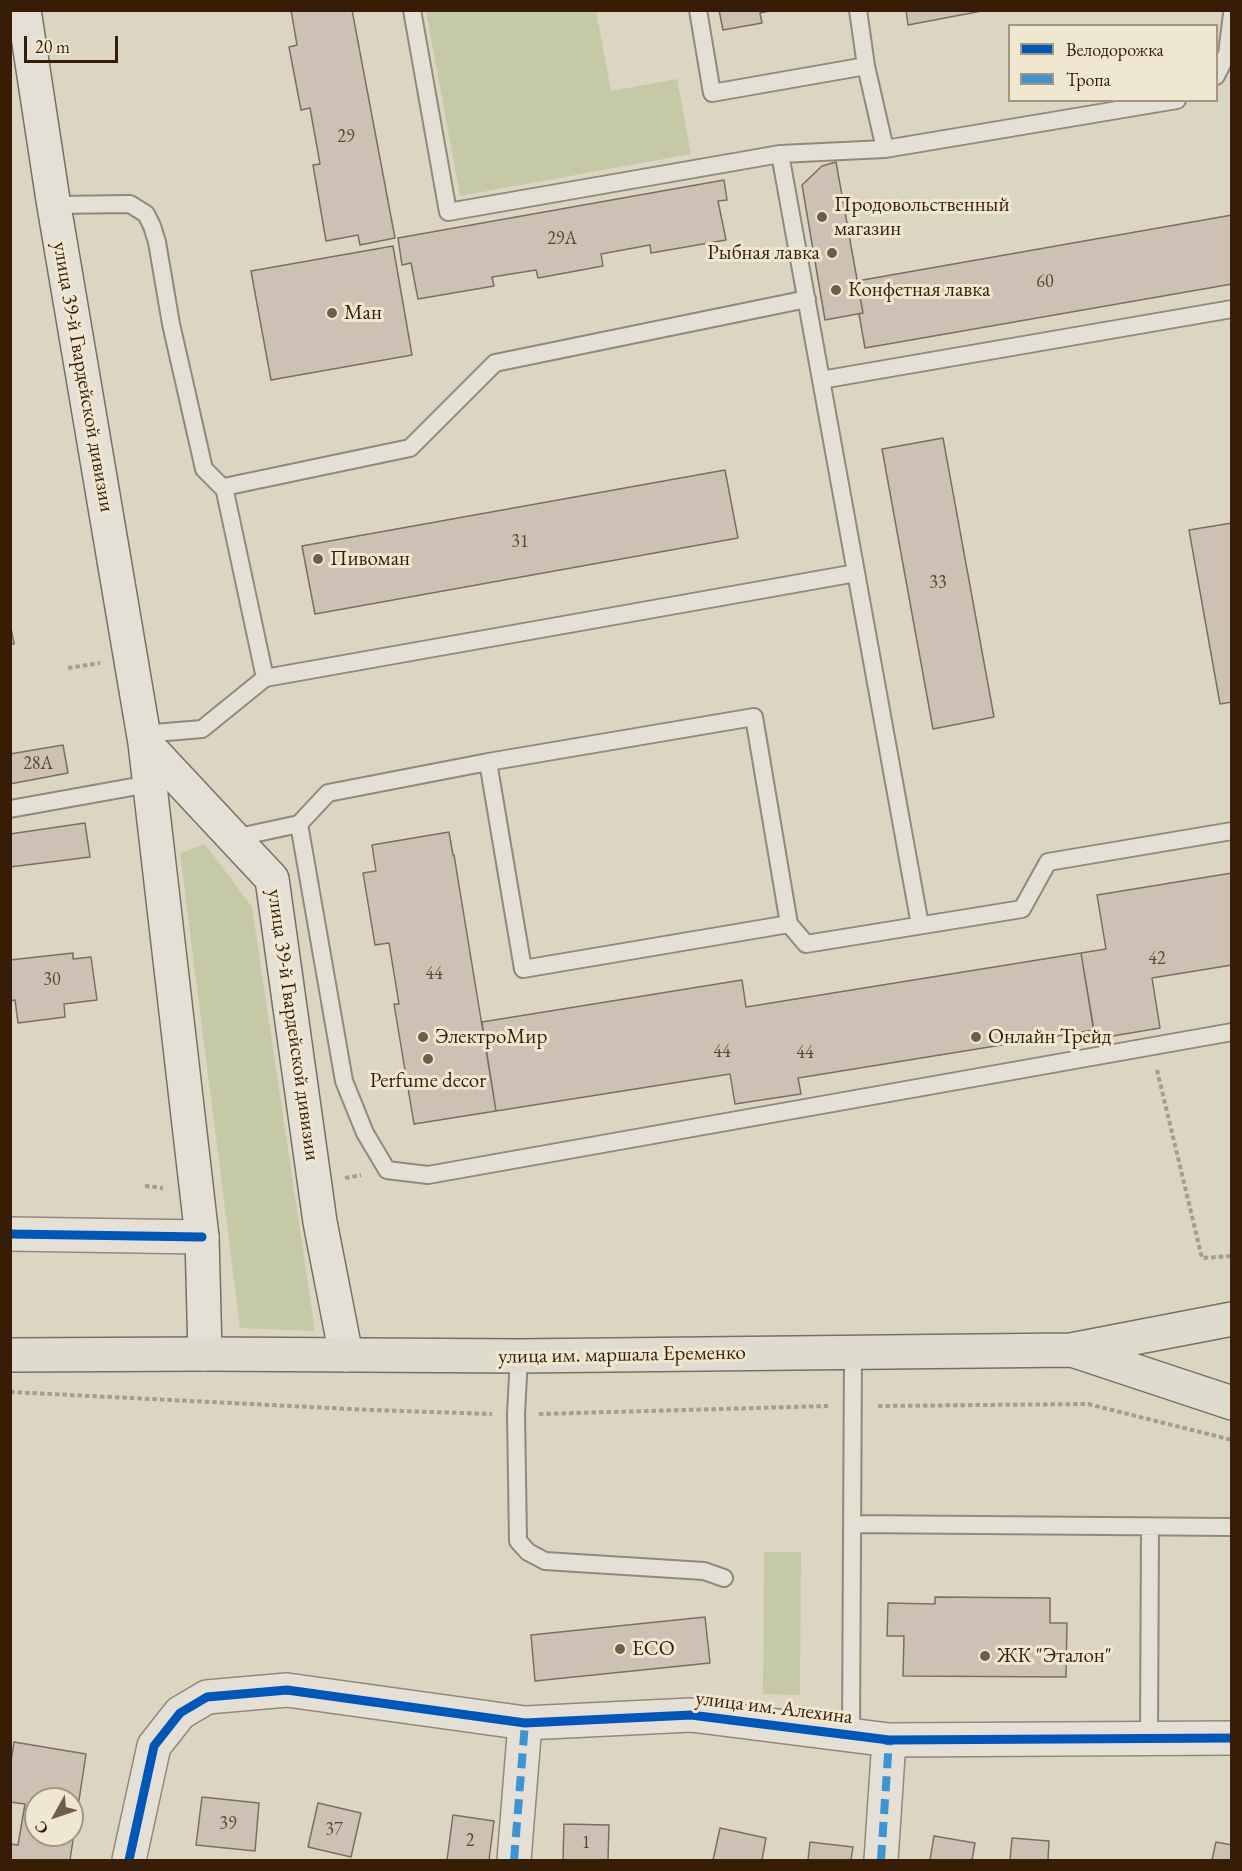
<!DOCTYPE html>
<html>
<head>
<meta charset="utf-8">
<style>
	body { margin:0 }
	#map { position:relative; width:1242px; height:1871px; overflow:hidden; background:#dcd5c1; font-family:"EB Garamond",serif }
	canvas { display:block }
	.frame { position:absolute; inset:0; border:12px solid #371d06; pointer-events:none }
	.legend { position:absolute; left:1008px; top:24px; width:210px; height:78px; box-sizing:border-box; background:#efe7d0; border:2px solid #a5967f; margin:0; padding:8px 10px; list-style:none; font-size:18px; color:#371d06 }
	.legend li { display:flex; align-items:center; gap:12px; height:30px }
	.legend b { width:30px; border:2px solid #a5967f }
	.north { position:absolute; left:24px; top:1787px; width:60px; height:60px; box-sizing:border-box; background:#efe7d0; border:2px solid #a5967f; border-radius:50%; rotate:230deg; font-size:16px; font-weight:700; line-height:24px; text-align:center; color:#371d06 }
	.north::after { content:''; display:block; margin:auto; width:21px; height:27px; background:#715d47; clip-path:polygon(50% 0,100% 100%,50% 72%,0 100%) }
	.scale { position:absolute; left:24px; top:36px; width:94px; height:27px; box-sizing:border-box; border:3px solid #371d06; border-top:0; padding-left:8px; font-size:18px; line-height:21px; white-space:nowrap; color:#371d06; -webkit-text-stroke:4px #efe7d0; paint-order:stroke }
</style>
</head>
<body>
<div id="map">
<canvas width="1242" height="1871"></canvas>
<div class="frame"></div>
<ul class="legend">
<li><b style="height:8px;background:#0057b8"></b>Велодорожка</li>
<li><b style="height:8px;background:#3e94d1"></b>Тропа</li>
</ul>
<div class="north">С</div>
<div class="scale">20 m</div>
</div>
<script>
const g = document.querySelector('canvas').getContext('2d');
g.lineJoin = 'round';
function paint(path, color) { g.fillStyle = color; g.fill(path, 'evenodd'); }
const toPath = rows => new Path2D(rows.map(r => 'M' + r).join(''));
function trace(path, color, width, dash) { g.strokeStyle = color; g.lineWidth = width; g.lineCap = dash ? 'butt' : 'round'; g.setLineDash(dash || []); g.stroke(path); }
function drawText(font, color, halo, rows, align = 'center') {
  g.font = font + ' "EB Garamond",serif'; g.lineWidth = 6; g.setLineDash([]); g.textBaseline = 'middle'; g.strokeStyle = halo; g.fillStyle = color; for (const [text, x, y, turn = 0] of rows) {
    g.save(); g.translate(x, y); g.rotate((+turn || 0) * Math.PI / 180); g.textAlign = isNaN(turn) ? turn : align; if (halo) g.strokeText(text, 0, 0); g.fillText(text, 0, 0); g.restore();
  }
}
paint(toPath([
	[426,11,596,11,611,91,677,79,691,154,460,196],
	[205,844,252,907,315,1331,240,1328,180,853],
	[764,1552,801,1552,800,1695,763,1694]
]), '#c6c9a6');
const building = toPath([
	[291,10,352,10,395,238,360,245,358,235,326,241,313,165,320,164,310,108,301,110,289,47,297,45,291,10],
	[719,10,774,10,760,13,762,23,723,30,719,10],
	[906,10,987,10,908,25,906,10],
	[836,162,863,313,825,320,802,185,822,166,836,162],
	[724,180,727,200,718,201,726,240,651,253,650,245,601,254,603,266,538,278,536,270,492,277,494,286,418,299,411,263,402,265,398,238,724,180],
	[1232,215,1232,284,865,348,859,314,863,313,857,281,1232,215],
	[393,246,412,355,271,380,251,271,393,246],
	[943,438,994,717,933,729,882,449,943,438],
	[725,470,738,538,315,614,302,546,725,470],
	[1232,523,1232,702,1220,704,1189,530,1232,523],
	[10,623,14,644,10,644,10,623],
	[63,745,68,773,10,784,10,754,63,745],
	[85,823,90,857,10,867,10,834,85,823],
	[449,832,453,855,454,855,496,1111,414,1124,394,1004,399,1004,389,943,375,945,363,873,376,871,372,845,449,832],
	[1232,873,1232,965,1152,978,1160,1028,1095,1039,1081,953,1106,949,1097,895,1232,873],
	[73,953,73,959,91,957,97,1000,64,1004,65,1017,18,1023,15,1000,10,1001,10,960,73,953],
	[1081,953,1094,1030,798,1078,801,1094,735,1104,730,1074,496,1111,482,1022,742,980,746,1007,1081,953],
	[935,1597,1050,1598,1050,1623,1067,1623,1066,1677,903,1676,904,1636,887,1636,888,1603,935,1604,935,1597],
	[705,1617,710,1663,535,1681,531,1635,705,1617],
	[14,1742,86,1754,70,1860,10,1860,10,1844,18,1845,25,1804,10,1802,10,1768,14,1742],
	[36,1799,72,1799,72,1835,36,1835,36,1799],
	[202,1797,259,1803,255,1851,196,1845,202,1797],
	[318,1803,361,1813,351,1857,308,1847,318,1803],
	[453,1815,494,1821,489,1860,447,1860,453,1815],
	[564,1824,609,1825,608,1860,563,1860,564,1824],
	[720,1828,766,1838,762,1860,713,1860,720,1828],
	[934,1836,975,1843,972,1860,930,1860,934,1836],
	[1012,1838,1049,1841,1048,1860,1010,1860,1012,1838],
	[810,1842,853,1847,851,1860,808,1860,810,1842],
	[1216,1842,1232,1845,1232,1860,1212,1860,1216,1842]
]);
paint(building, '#cec0b3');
trace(building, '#787063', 1.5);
const lane = toPath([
	[412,10,448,212,780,154,920,925],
	[698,10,712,93,866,66],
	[858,10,866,66,885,149],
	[1216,76,1227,54,1232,14],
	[780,154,885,149,1177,100],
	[54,205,130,204,146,214,152,226,157,242,171,324,204,469,225,490],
	[821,380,1232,309],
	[265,678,856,573],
	[754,717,789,924,523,969,488,762,754,717],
	[143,734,202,729,265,678,224,487,410,448,495,363,807,299],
	[10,809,149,784],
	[299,824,328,793,488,762],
	[234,838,299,824,344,1081,365,1133,387,1170,428,1175,1232,1032],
	[789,924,806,944,1022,909,1048,862,1232,831],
	[519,1356,516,1414,518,1541,528,1552,545,1561,704,1571,724,1578],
	[852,1524,1232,1527],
	[851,1735,853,1352],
	[1149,1737,1150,1527]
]);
const street = toPath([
	[10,1234,202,1237],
	[129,1860,154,1746,180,1713,207,1697,287,1690,525,1723,691,1715,889,1740,1232,1738],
	[514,1860,525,1723],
	[881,1860,889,1740]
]);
const secondary = toPath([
	[24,10,53,200,145,743,202,1237,205,1354],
	[145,743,272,879,320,1222,346,1355]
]);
const highway = toPath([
	[1072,1350,1232,1403],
	[10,1355,205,1354,519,1356,1071,1350,1232,1319]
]);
trace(lane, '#91897b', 20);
trace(street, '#91897b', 36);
trace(secondary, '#787063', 36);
trace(highway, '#787063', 36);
trace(toPath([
	[68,668,100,663],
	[1157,1070,1202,1258,1232,1256],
	[345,1178,361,1175],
	[145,1186,163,1188],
	[10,1392,371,1410,492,1414],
	[878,1406,1088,1404,1232,1440],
	[539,1414,828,1406]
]), '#a39d93', 4, [4.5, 3]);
trace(lane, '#e4e0d6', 16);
trace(street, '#e4e0d6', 33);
trace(secondary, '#e4e0d6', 33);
trace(highway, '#dfdbcf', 33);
trace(toPath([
	[514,1860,525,1723],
	[881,1860,889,1740]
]), '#3e94d1', 8, [15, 8]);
trace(toPath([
	[10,1234,202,1237],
	[129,1860,154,1746,180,1713,207,1697,287,1690,525,1723,691,1715,889,1740,1232,1738]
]), '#0057b8', 9);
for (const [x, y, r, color] of [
	[822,217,6,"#715d47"],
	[832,253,6,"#715d47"],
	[836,290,6,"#715d47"],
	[332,313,6,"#715d47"],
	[318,559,6,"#715d47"],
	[423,1037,6,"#715d47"],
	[976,1037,6,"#715d47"],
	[428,1059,6,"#715d47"],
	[620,1649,6,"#715d47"],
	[985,1656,6,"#715d47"]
]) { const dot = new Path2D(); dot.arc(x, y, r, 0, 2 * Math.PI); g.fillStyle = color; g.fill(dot); trace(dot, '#efe7d0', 2); }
drawText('18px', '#5d4631', null, [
	["29",346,137],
	["29А",562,239],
	["60",1045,282],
	["31",520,542],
	["33",938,583],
	["28А",38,764],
	["42",1157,959],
	["44",434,974],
	["30",52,980],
	["44",722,1052],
	["44",805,1053],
	["39",228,1824],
	["37",334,1830],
	["2",470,1841],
	["1",586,1843]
]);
drawText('21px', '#371d06', '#efe7d0', [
	["Продовольственный",834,205],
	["магазин",834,229],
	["Рыбная лавка",820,253,"right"],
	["Конфетная лавка",848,290],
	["Ман",344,313],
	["Пивоман",330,559],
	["ЭлектроМир",435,1037],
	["Онлайн Трейд",988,1037],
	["Perfume decor",428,1081,"center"],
	["ECO",632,1649],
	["ЖК \"Эталон\"",997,1656]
], 'left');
drawText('21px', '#371d06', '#efe7d0', [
	["улица 39-й Гвардейской дивизии",83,377,80],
	["улица 39-й Гвардейской дивизии",293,1025,82],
	["улица им. маршала Еременко",622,1355,-1],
	["улица им. Алехина",774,1708,7]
]);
</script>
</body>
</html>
